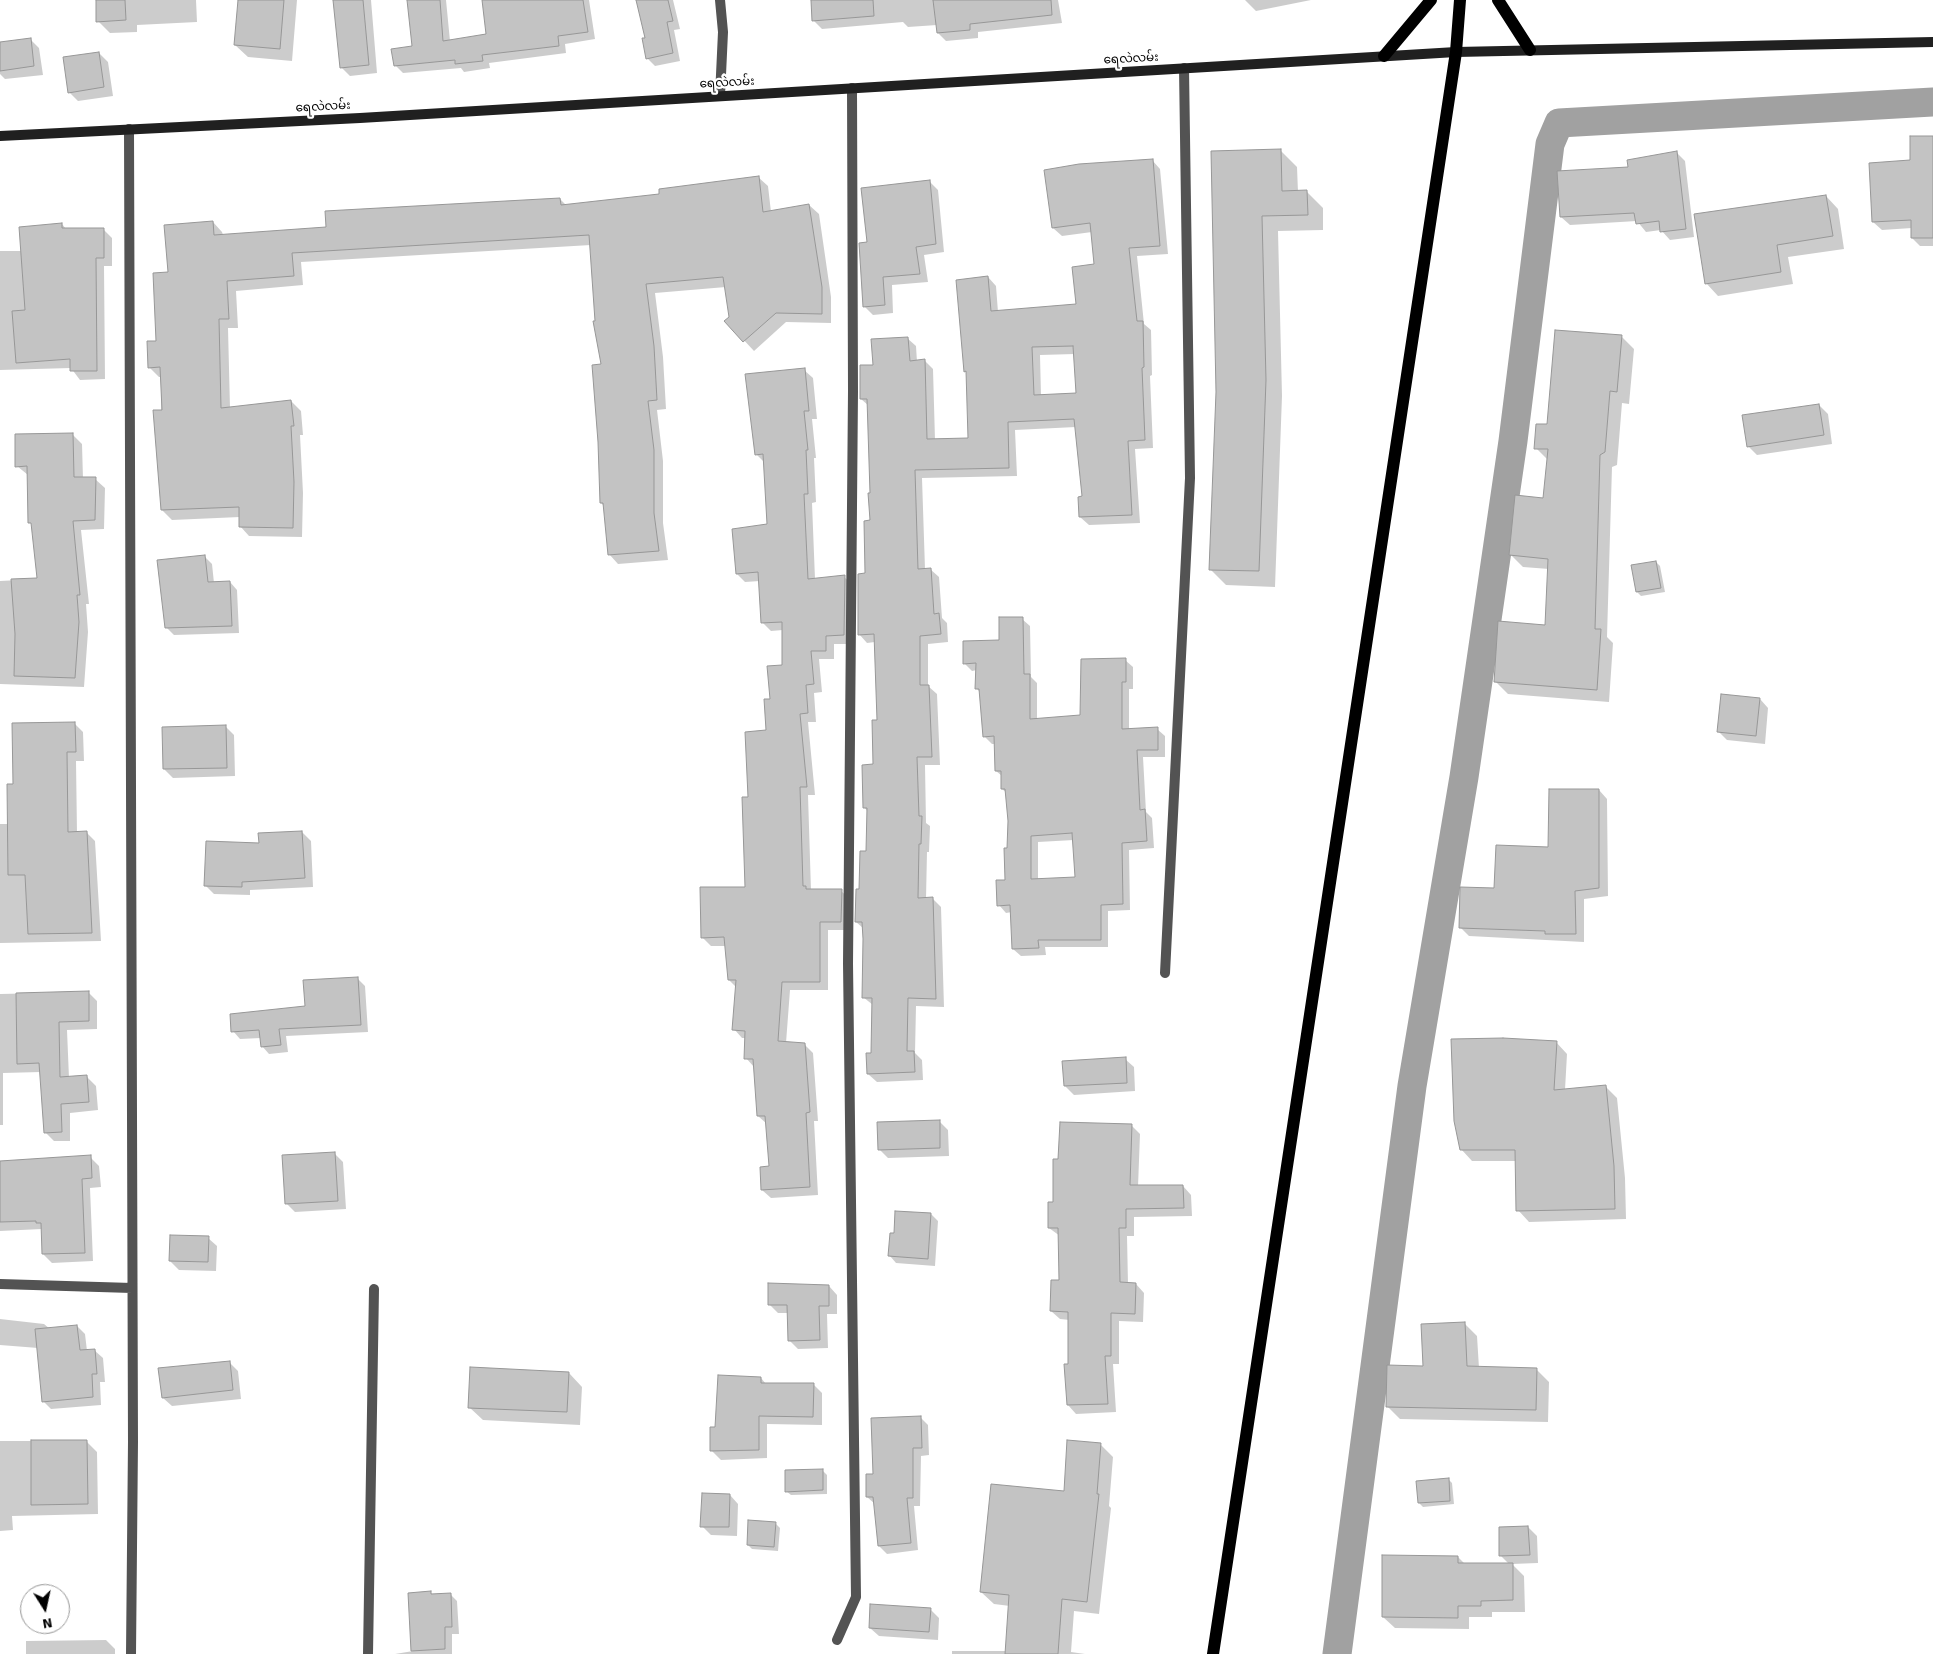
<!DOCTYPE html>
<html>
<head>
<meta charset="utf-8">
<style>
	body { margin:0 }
	#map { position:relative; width:1933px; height:1654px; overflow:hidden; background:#fff; font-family:Signika,sans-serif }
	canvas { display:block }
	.north { position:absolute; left:20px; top:1584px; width:50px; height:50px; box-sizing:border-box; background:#fff; border:1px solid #999; border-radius:50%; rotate:170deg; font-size:14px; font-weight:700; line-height:20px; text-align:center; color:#000 }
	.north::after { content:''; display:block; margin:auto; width:18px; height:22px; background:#000; clip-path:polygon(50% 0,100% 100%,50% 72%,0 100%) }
</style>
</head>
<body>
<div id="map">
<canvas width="1933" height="1654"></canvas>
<div class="north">N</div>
</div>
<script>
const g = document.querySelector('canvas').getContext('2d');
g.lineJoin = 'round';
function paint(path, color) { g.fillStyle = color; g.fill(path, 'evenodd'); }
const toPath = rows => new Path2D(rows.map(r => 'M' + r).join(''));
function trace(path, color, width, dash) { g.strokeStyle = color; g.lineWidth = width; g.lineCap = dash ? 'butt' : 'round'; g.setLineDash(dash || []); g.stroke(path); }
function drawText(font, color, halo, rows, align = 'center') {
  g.font = font + ' Signika,"Noto Sans Myanmar",sans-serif'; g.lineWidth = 4.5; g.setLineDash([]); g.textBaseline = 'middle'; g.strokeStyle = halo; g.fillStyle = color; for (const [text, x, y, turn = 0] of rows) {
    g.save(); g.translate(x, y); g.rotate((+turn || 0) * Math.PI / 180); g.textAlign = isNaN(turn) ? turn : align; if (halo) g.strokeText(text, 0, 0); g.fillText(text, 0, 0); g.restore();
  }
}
paint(toPath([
	[97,0,196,0,197,22,137,25,137,32,110,33,98,21],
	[239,0,297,0,292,61,248,57,235,45],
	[335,0,371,0,377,73,350,76,341,67],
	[409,0,446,0,450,41,487,35,483,0,589,0,595,39,565,44,566,53,489,63,490,68,464,72,461,68,403,73,395,65,413,47],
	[637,0,673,0,680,29,674,30,680,61,655,66,647,58,647,39],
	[812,0,1058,0,1062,23,978,32,978,38,946,41,938,33,937,25,908,27,903,22,822,29,814,21],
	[1245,0,1311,0,1256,11],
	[30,39,39,48,43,75,5,79,0,74,0,43],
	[99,53,108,62,113,96,78,101,69,92],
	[1933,137,1933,246,1920,246,1912,238,1912,228,1882,230,1873,222,1911,161],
	[1281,151,1297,167,1298,192,1307,192,1323,208,1323,230,1278,231,1282,396,1275,587,1226,585,1210,569,1218,392,1212,152],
	[1677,153,1685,161,1694,237,1670,240,1661,230,1646,232,1637,221,1570,225,1561,217,1629,168],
	[1152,160,1160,169,1168,254,1137,256,1144,324,1151,330,1152,375,1150,376,1153,448,1135,449,1140,523,1089,525,1080,517,1080,498,1083,498,1076,427,1015,430,1017,476,922,478,925,569,930,569,939,577,942,618,947,623,948,642,928,644,928,686,937,694,940,765,925,765,926,823,930,826,929,852,927,852,926,899,933,899,941,907,944,1007,916,1006,915,1053,922,1060,923,1080,877,1082,868,1074,872,1054,873,1005,863,997,863,928,856,922,868,852,868,812,864,807,874,766,878,721,875,642,867,643,859,634,867,575,871,494,869,406,861,399,874,366,907,338,916,346,917,362,925,361,933,369,935,440,969,439,967,374,965,371,988,277,996,286,998,312,1077,305,1095,265,1092,232,1062,236,1053,228],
	[1075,354,1077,394,1041,396,1040,355],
	[758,177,768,186,771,212,809,205,819,214,831,297,831,323,786,322,754,351,726,321,730,317,726,287,655,293,663,357,666,409,657,410,663,461,663,523,668,560,618,564,609,554,605,507,601,503,602,365,591,245,301,262,303,285,236,291,238,328,228,328,230,408,291,401,301,411,303,435,300,435,303,493,302,537,249,536,240,526,240,517,172,520,162,510,161,377,159,377,149,367,157,342,169,273,213,222,222,232,223,235,327,228,560,199,566,205,661,195],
	[929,181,938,190,944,252,924,255,928,282,892,285,893,313,873,315,864,306],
	[1826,196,1838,209,1844,249,1788,257,1793,284,1718,296,1706,283],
	[62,224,66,229,103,229,112,238,112,266,104,266,105,379,80,380,71,368,0,370,0,251,23,251],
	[1621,336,1634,349,1629,404,1622,403,1617,465,1612,467,1607,637,1613,643,1609,702,1508,694,1495,681,1546,626,1549,569,1523,567,1510,554,1544,499,1548,460,1536,448,1548,426],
	[804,370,813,378,817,419,812,419,816,458,814,458,816,502,812,503,815,579,844,577,853,585,852,644,834,644,834,659,819,659,822,692,814,693,816,722,808,722,815,795,808,795,811,891,841,891,850,899,850,930,828,930,828,990,790,990,786,1043,804,1044,813,1053,818,1121,814,1121,818,1195,771,1198,762,1190,770,1167,767,1124,758,1116,754,1067,746,1058,746,1038,742,1038,734,1029,736,987,729,980,726,946,711,946,702,937,746,888,749,798,768,731,772,700,783,666,783,630,771,631,762,622,760,581,745,582,737,574,768,525,765,463,757,455],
	[1819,405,1828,414,1832,444,1757,455,1748,446],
	[72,434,82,444,83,479,95,479,105,488,104,529,81,530,89,604,86,604,88,632,84,687,0,684,0,581,39,579,33,525,30,522,28,475,17,466],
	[204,556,212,564,214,583,230,582,237,590,239,633,174,635,167,628],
	[1656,562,1660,566,1665,592,1641,596,1637,592,1633,566],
	[1022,619,1030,626,1031,677,1037,683,1037,719,1082,716,1125,660,1133,667,1133,689,1129,689,1129,730,1157,729,1165,736,1165,757,1143,757,1146,812,1152,818,1154,848,1129,850,1130,910,1108,911,1108,947,1045,947,1046,955,1021,956,1013,949,1012,912,1006,913,999,905,1007,881,1009,821,1007,793,1002,789,1002,776,996,771,996,744,992,744,985,737,981,693,977,689,977,670,972,671,964,663,1000,641],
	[1074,840,1077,878,1038,880,1038,842],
	[1760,699,1768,708,1765,744,1727,740,1718,731],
	[74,723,83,732,84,761,76,761,77,833,86,832,95,841,101,941,0,943,0,824,9,824,14,785],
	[226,727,234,735,235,776,173,778,164,769],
	[1599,790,1607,799,1608,896,1584,899,1584,942,1469,936,1460,927,1495,890,1549,848],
	[302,832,311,841,313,887,250,890,250,895,214,894,205,885],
	[358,979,365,986,368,1032,286,1036,288,1052,269,1054,262,1046,261,1038,240,1039,233,1031,306,1007],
	[88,992,97,1001,97,1029,67,1030,69,1078,87,1077,96,1086,98,1110,70,1113,70,1141,54,1141,45,1132,41,1072,3,1073,3,1125,0,1125,0,994],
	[1556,1042,1567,1054,1565,1090,1605,1086,1617,1098,1625,1178,1626,1219,1529,1222,1518,1210,1517,1161,1472,1161,1461,1149],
	[1125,1059,1134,1067,1135,1091,1074,1095,1065,1086],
	[939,1121,948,1130,949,1156,888,1158,879,1149],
	[1132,1126,1140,1134,1138,1187,1183,1186,1191,1195,1192,1216,1134,1217,1134,1236,1127,1236,1128,1284,1136,1284,1144,1293,1143,1322,1119,1321,1119,1364,1113,1364,1116,1412,1076,1414,1068,1405,1070,1320,1060,1319,1051,1311,1060,1282,1060,1236,1049,1228,1060,1160],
	[334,1153,343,1162,346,1209,295,1212,286,1203],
	[90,1157,99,1166,101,1187,90,1188,93,1261,52,1263,43,1254,42,1229,0,1231,0,1162],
	[931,1214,938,1221,935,1266,896,1263,890,1256,895,1234],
	[208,1238,217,1246,216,1271,179,1270,170,1261],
	[829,1286,837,1295,837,1314,827,1314,828,1348,798,1349,789,1340,789,1313,778,1313,769,1304],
	[0,1319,44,1324,50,1329,77,1326,85,1334,87,1351,94,1350,103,1358,105,1382,100,1382,101,1405,51,1409,43,1401,38,1348,0,1345],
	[1465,1324,1477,1336,1479,1368,1536,1369,1549,1382,1548,1422,1400,1419,1387,1406],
	[229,1362,238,1371,241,1399,172,1406,163,1398],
	[569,1373,582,1387,580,1425,483,1420,469,1407],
	[761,1378,766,1384,814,1385,822,1393,822,1425,767,1424,767,1458,721,1460,712,1451,716,1428],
	[920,1417,928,1425,929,1455,921,1456,920,1506,914,1506,918,1550,887,1554,879,1546,875,1504,867,1497,874,1475],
	[0,1441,86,1441,97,1452,98,1514,12,1516,13,1530,0,1531],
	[1100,1444,1113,1457,1109,1506,1111,1508,1099,1614,1074,1611,1071,1652,1085,1654,952,1654,952,1651,1006,1651,1010,1606,994,1604,981,1592,1065,1492],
	[823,1471,827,1475,827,1494,791,1495,786,1491],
	[1448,1479,1452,1483,1454,1504,1423,1507,1419,1503],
	[730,1495,738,1504,737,1536,711,1535,702,1526],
	[776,1524,780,1528,778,1551,752,1549,748,1545],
	[1528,1527,1537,1536,1538,1563,1512,1564,1524,1576,1525,1612,1492,1612,1492,1617,1469,1617,1469,1629,1395,1628,1383,1617,1458,1557,1465,1564,1509,1564,1501,1556],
	[430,1592,433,1595,450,1594,457,1601,459,1634,452,1634,452,1654,395,1654,413,1651],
	[930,1609,939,1618,938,1640,879,1636,870,1628],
	[106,1640,115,1649,115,1654,26,1654,26,1641]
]), '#0003');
trace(toPath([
	[1337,1654,1412,1086,1464,777,1513,441,1550,144,1559,123,1933,102]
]), '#a1a1a1', 29);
const building = toPath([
	[96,0,125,0,126,20,96,22,96,0],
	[238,0,284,0,280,49,234,45,238,0],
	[333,0,363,0,369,65,340,68,333,0],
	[407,0,440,0,443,41,486,34,482,0,583,0,588,32,558,36,559,46,482,55,483,61,455,64,455,60,394,66,391,49,412,46,407,0],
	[636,0,668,0,673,21,667,22,673,53,646,59,642,38,645,38,636,0],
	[811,0,873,0,874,16,812,21,811,0],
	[933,0,1051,0,1052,15,970,24,970,30,937,33,933,0],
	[31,38,34,66,0,71,0,42,31,38],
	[99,52,104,87,68,93,63,57,99,52],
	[1910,136,1933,136,1933,238,1911,238,1911,220,1872,222,1869,163,1910,160,1910,136],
	[1281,149,1282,191,1307,190,1308,215,1262,216,1266,380,1259,571,1209,570,1216,392,1211,151,1281,149],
	[1677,151,1686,229,1660,232,1659,221,1636,224,1634,213,1560,217,1557,171,1628,167,1627,160,1677,151],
	[1153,159,1160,246,1129,248,1137,321,1143,321,1144,367,1142,368,1145,440,1128,441,1132,515,1079,517,1078,497,1082,496,1074,419,1008,422,1009,468,915,470,918,569,931,568,934,614,939,613,941,634,920,636,920,685,929,685,932,757,917,757,919,816,922,816,921,844,919,844,918,898,933,897,936,999,908,998,907,1051,914,1051,915,1072,867,1074,866,1053,871,1053,872,998,862,998,863,939,862,922,855,922,856,889,859,889,860,851,866,851,867,808,863,808,862,765,873,764,872,720,877,720,874,634,858,635,858,574,865,573,864,521,870,520,868,493,870,493,867,399,860,399,860,365,873,365,871,339,908,337,910,361,925,359,927,439,968,438,966,371,964,372,956,280,988,276,991,311,1076,304,1072,267,1094,264,1090,223,1052,228,1044,170,1079,164,1153,159],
	[1073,346,1076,393,1034,395,1032,347,1073,346],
	[759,176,763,212,809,204,822,287,822,314,776,313,743,342,724,321,729,317,723,277,646,284,654,346,657,400,648,401,654,450,654,513,659,551,608,555,603,503,600,503,598,442,592,365,601,364,593,321,595,321,589,235,292,253,294,276,227,281,229,319,219,319,221,408,291,400,294,426,291,426,294,482,293,528,239,527,239,507,161,510,153,410,162,410,160,367,148,368,147,341,156,341,153,273,168,272,164,225,213,221,214,235,326,227,325,211,560,198,561,205,659,194,659,189,759,176],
	[930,180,936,244,916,247,920,274,883,277,885,305,863,307,859,243,867,242,861,188,930,180],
	[1826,195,1833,236,1777,245,1781,272,1705,284,1694,214,1826,195],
	[62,223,62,228,104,228,104,258,96,258,97,371,70,371,70,359,16,363,12,311,25,310,19,227,62,223],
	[1555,330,1622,335,1617,392,1610,391,1605,452,1600,455,1595,629,1601,629,1597,690,1494,682,1498,621,1545,625,1548,559,1509,555,1515,495,1543,498,1548,449,1534,449,1536,424,1547,424,1555,330],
	[805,368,809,411,804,411,808,450,806,450,808,494,804,494,808,579,845,575,844,635,826,636,826,651,811,651,814,684,806,685,808,713,800,714,807,787,800,787,803,886,806,886,806,889,842,889,841,922,820,922,820,982,782,982,778,1041,805,1043,810,1112,806,1113,810,1187,761,1190,760,1167,769,1166,765,1116,757,1116,753,1059,744,1059,745,1031,732,1030,736,980,728,980,724,937,701,938,700,887,745,887,742,797,748,797,745,732,766,730,764,699,770,699,767,666,782,665,782,622,761,623,758,572,736,574,732,529,767,524,763,454,755,455,745,374,805,368],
	[1819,404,1824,435,1747,447,1742,415,1819,404],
	[73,433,74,477,96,477,95,520,73,521,80,595,77,595,79,622,75,678,14,676,15,634,11,579,37,578,31,523,28,523,27,466,15,467,15,434,73,433],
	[205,555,208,582,230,581,232,626,165,628,157,560,205,555],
	[1656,561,1661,588,1636,592,1631,565,1656,561],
	[999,617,1023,617,1024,674,1030,674,1030,719,1080,715,1081,659,1126,658,1126,682,1122,682,1122,729,1158,727,1158,750,1137,750,1140,810,1145,809,1147,841,1122,843,1123,904,1101,905,1101,940,1038,940,1039,948,1012,949,1010,905,997,906,996,880,1005,880,1004,848,1007,848,1008,821,1005,789,1001,789,1001,771,995,771,994,736,983,737,979,689,975,689,976,663,963,664,963,641,999,640,999,617],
	[1072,833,1075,877,1031,879,1031,836,1072,833],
	[1721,694,1760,698,1756,736,1717,732,1721,694],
	[75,722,76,752,67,752,68,832,87,831,92,933,28,934,25,875,8,875,7,784,13,784,12,723,75,722],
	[226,725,227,768,163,769,162,727,226,725],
	[1549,789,1599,789,1599,888,1575,891,1576,934,1545,934,1545,931,1459,928,1460,887,1494,888,1496,845,1548,847,1549,789],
	[302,831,305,878,242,882,242,887,204,886,206,841,259,843,258,833,302,831],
	[358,977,361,1025,279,1029,281,1045,261,1047,259,1030,231,1032,230,1014,305,1006,303,980,358,977],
	[89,991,89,1021,59,1022,60,1077,87,1075,89,1102,61,1104,62,1132,44,1133,39,1063,17,1064,16,993,89,991],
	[1503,1038,1557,1041,1554,1090,1606,1085,1614,1166,1615,1209,1516,1211,1515,1150,1460,1150,1454,1121,1451,1039,1503,1038],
	[1126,1057,1127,1083,1064,1086,1062,1061,1126,1057],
	[940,1120,940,1148,878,1150,877,1122,940,1120],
	[1060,1122,1132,1124,1130,1185,1183,1185,1184,1208,1126,1209,1126,1228,1119,1228,1120,1282,1136,1283,1135,1314,1111,1313,1111,1356,1105,1356,1108,1404,1067,1405,1064,1364,1068,1364,1068,1312,1050,1311,1051,1280,1059,1280,1058,1228,1048,1228,1048,1202,1053,1202,1053,1159,1058,1159,1060,1122],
	[335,1152,338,1201,285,1204,282,1155,335,1152],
	[91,1155,92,1178,82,1179,85,1253,42,1254,41,1223,36,1223,36,1221,0,1222,0,1161,91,1155],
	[895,1211,931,1213,928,1259,888,1256,890,1233,894,1233,895,1211],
	[170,1235,209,1236,208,1262,169,1261,170,1235],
	[768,1283,829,1285,829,1306,819,1306,820,1340,788,1341,787,1305,768,1305,768,1283],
	[1465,1322,1467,1366,1537,1368,1536,1410,1386,1407,1387,1365,1423,1366,1421,1324,1465,1322],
	[77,1325,80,1350,95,1349,97,1374,92,1374,93,1397,42,1402,35,1329,77,1325],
	[230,1361,233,1390,162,1398,158,1368,230,1361],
	[470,1367,569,1372,567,1412,468,1408,470,1367],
	[718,1375,761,1377,761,1383,814,1383,813,1417,759,1416,759,1450,710,1451,710,1427,715,1427,718,1375],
	[921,1416,922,1448,913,1448,913,1498,907,1498,911,1543,878,1546,873,1497,866,1497,866,1474,873,1474,871,1418,921,1416],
	[31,1440,87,1440,88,1504,31,1505,31,1440],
	[1067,1440,1101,1443,1097,1494,1099,1494,1087,1602,1062,1599,1058,1654,1005,1654,1009,1595,980,1592,991,1484,1064,1491,1067,1440],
	[823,1469,823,1490,785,1492,785,1470,823,1469],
	[1449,1478,1450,1501,1418,1503,1416,1481,1449,1478],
	[702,1493,730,1494,729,1527,700,1527,702,1493],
	[748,1520,776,1522,774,1547,747,1545,748,1520],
	[1528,1526,1530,1555,1499,1556,1499,1527,1528,1526],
	[1382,1555,1458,1556,1458,1563,1513,1563,1513,1600,1481,1601,1481,1606,1458,1606,1458,1618,1382,1617,1382,1555],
	[431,1591,431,1594,451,1593,452,1627,445,1627,445,1649,411,1651,408,1593,431,1591],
	[870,1604,931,1608,929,1632,869,1628,870,1604]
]);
paint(building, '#c3c3c3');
trace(building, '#979797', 1);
trace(toPath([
	[720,96,723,32,720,0],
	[129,129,133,1441,131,1654],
	[1165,973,1190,478,1184,68],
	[0,1284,132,1288],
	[837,1640,856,1597,848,963,853,391,852,88],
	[368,1654,374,1289]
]), '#535353', 10);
trace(toPath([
	[0,136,360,118,1456,52,1933,42]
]), '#202020', 10);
trace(toPath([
	[1498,0,1530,50],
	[1384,56,1431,0],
	[1213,1654,1456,52,1460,0]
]), '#000', 12);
drawText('12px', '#000', '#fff', [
	["ရေလဲလမ်း",1131,59,-3],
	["ရေလဲလမ်း",727,83,-3],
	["ရေလဲလမ်း",323,107,-3]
]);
</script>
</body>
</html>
